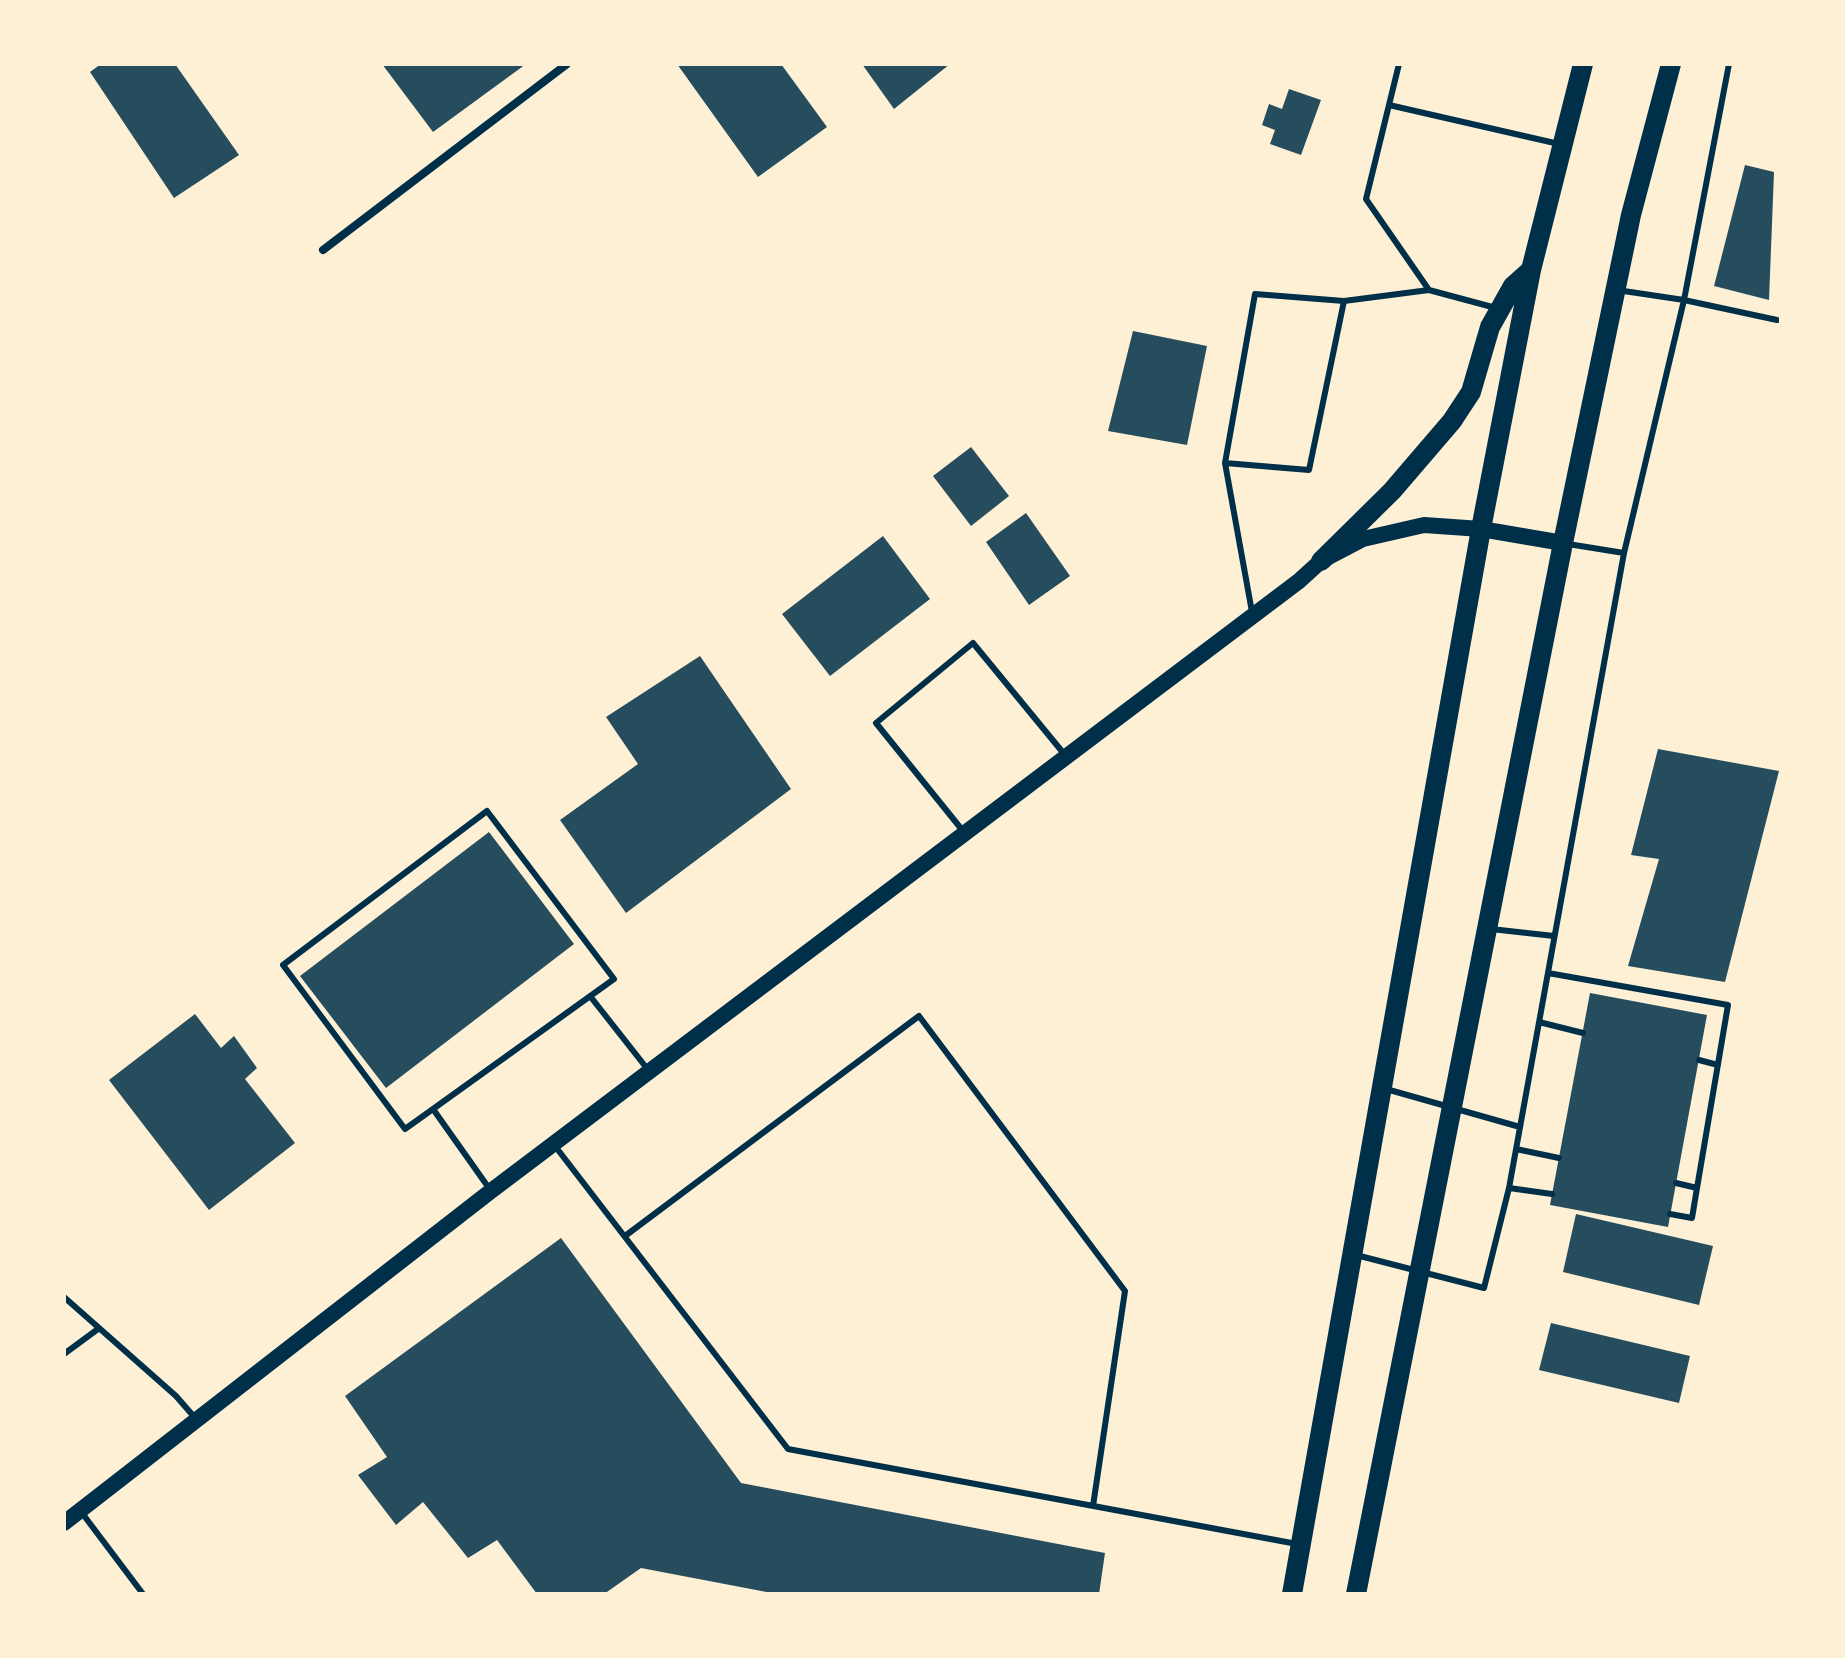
<!DOCTYPE html>
<html>
<head>
<meta charset="utf-8">
<style>
	body { margin:0 }
	#map { position:relative; width:1845px; height:1658px; overflow:hidden; background:#fdf0d5; font-family:Karla,sans-serif }
	canvas { display:block }
	.frame { position:absolute; inset:0; border:66px solid #fdf0d5; pointer-events:none }
</style>
</head>
<body>
<div id="map">
<canvas width="1845" height="1658"></canvas>
<div class="frame"></div>
</div>
<script>
const g = document.querySelector('canvas').getContext('2d');
g.lineJoin = 'round';
function paint(path, color) { g.fillStyle = color; g.fill(path, 'evenodd'); }
const toPath = rows => new Path2D(rows.map(r => 'M' + r).join(''));
function trace(path, color, width, dash) { g.strokeStyle = color; g.lineWidth = width; g.lineCap = dash ? 'butt' : 'round'; g.setLineDash(dash || []); g.stroke(path); }
paint(toPath([
	[101,64,175,64,239,155,174,198,90,72],
	[382,64,526,64,433,132],
	[677,64,781,64,827,127,758,177],
	[862,64,950,64,894,109],
	[1289,89,1321,100,1301,155,1270,144,1275,130,1262,125,1269,104,1282,109],
	[1745,165,1774,172,1769,300,1714,286],
	[1133,331,1207,346,1187,445,1108,431],
	[971,447,1009,496,971,526,933,476],
	[1026,513,1070,576,1029,605,986,542],
	[883,536,930,599,830,676,782,614],
	[700,656,791,789,626,913,560,820,638,764,606,717],
	[1658,749,1779,771,1725,982,1628,966,1659,859,1631,855],
	[489,832,574,944,386,1088,300,976],
	[1590,993,1707,1015,1668,1227,1550,1205],
	[195,1014,221,1048,234,1036,257,1068,245,1079,295,1143,209,1210,109,1080],
	[1576,1214,1713,1246,1699,1305,1563,1272],
	[561,1238,741,1483,1105,1553,1099,1594,777,1594,641,1568,604,1594,537,1594,497,1540,468,1558,423,1502,396,1525,358,1475,387,1457,345,1396],
	[1551,1323,1690,1356,1679,1403,1539,1370]
]), '#264d5e');
trace(toPath([
	[1399,64,1366,199,1429,290],
	[1389,105,1559,144],
	[1617,290,1684,300,1729,64],
	[1225,463,1309,470,1344,301],
	[1624,553,1684,300,1777,320],
	[1252,612,1225,463,1255,294,1344,301,1429,290,1496,308],
	[963,831,876,723,973,643,1065,755],
	[1491,929,1554,936],
	[1548,973,1728,1005,1697,1188,1676,1183],
	[590,996,649,1071],
	[1539,1022,1583,1033],
	[1699,1060,1718,1065],
	[1386,1089,1520,1127],
	[433,1109,405,1129,283,965,487,811,614,979,433,1109,491,1191],
	[555,1146,788,1449,1297,1544],
	[1516,1149,1559,1158],
	[1509,1188,1552,1194],
	[1670,1214,1692,1218,1697,1188],
	[625,1236,919,1016,1125,1291,1093,1506],
	[1356,1255,1484,1288,1509,1188,1624,553,1568,544],
	[64,1297,176,1396,196,1419],
	[64,1354,98,1329],
	[82,1513,143,1594]
]), '#003049', 6);
trace(toPath([
	[323,250,567,64]
]), '#003049', 8);
trace(toPath([
	[64,1523,491,1191,1299,581,1321,561,1363,539,1424,525,1481,529,1563,543]
]), '#003049', 16);
trace(toPath([
	[1321,561,1392,491,1452,421,1471,392,1490,327,1513,286,1531,270],
	[1292,1594,1481,529,1531,270,1583,64],
	[1356,1594,1563,543,1631,215,1671,64]
]), '#003049', 20);
</script>
</body>
</html>
